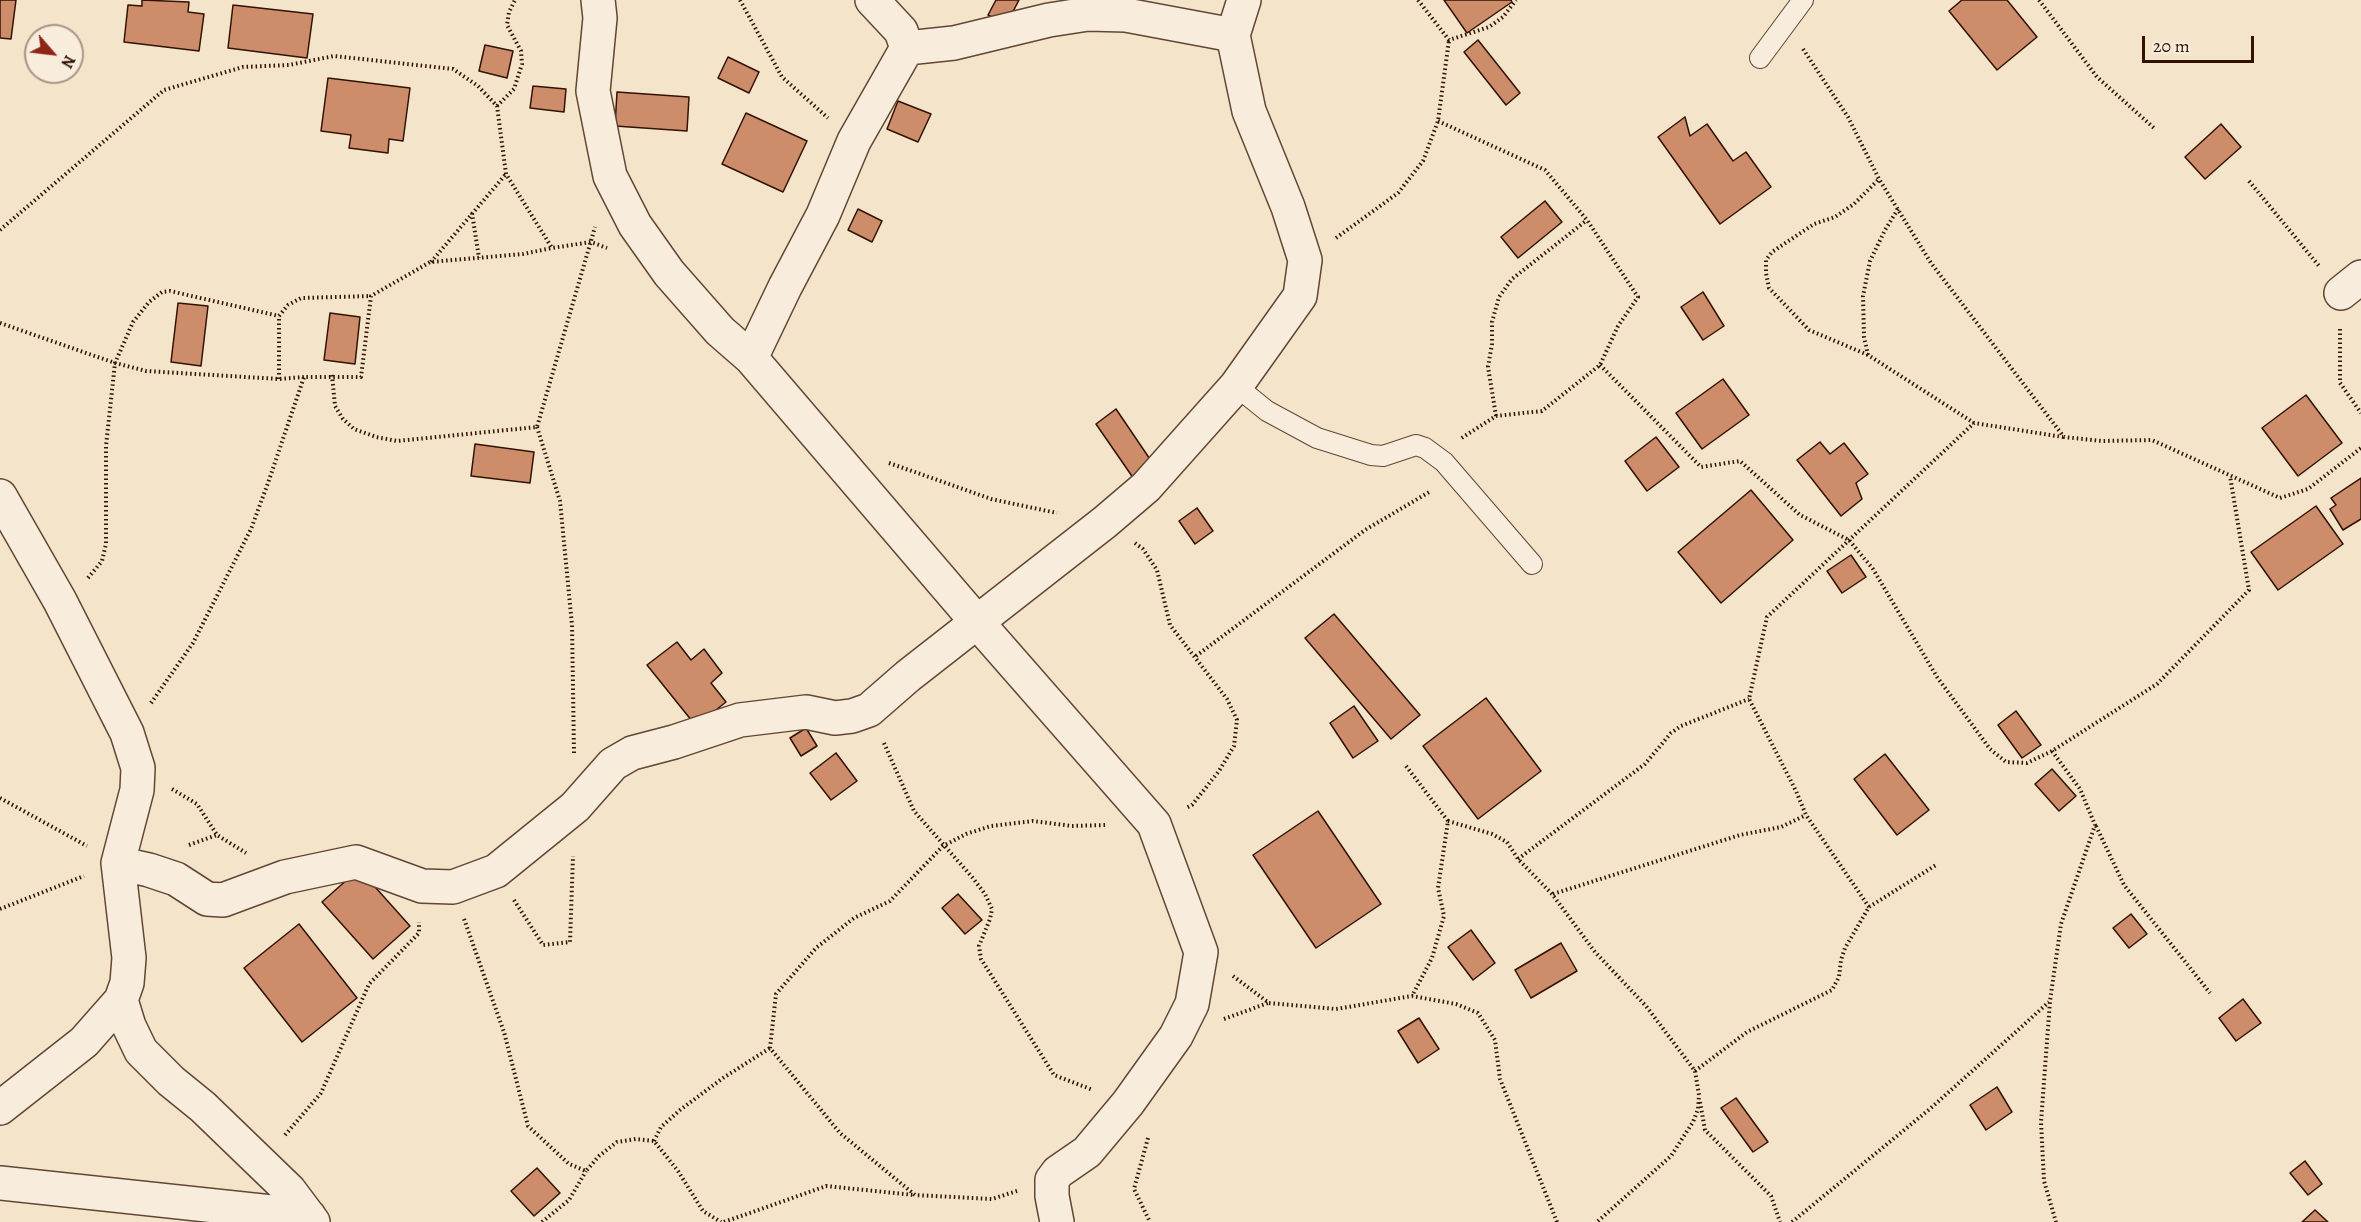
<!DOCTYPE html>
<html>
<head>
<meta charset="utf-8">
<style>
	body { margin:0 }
	#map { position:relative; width:2361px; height:1222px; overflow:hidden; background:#f4e4ca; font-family:Alegreya,serif }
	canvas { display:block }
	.north { position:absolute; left:24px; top:24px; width:60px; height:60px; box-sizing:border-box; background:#f8eddd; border:2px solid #a89586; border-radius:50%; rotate:118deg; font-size:16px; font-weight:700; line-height:24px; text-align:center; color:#311203 }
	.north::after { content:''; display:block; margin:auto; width:21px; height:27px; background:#8f2418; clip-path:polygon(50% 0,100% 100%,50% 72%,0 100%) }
	.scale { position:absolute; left:2142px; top:36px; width:112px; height:27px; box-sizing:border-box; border:3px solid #311203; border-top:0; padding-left:8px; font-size:18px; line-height:21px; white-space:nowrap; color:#311203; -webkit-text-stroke:4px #f8eddd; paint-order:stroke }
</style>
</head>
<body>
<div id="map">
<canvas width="2361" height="1222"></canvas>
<div class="north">N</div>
<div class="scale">20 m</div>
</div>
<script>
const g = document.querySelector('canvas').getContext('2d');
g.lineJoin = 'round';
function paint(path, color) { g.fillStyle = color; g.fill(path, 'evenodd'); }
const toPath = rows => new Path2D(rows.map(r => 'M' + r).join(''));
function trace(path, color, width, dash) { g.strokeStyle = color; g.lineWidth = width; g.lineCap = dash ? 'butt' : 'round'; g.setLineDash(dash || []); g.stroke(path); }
const building = toPath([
	[0,0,16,0,11,39,0,38,0,0],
	[142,0,189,2,188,12,204,14,199,51,124,42,128,5,142,6,142,0],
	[996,0,1019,0,1006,25,988,15,996,0],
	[1444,0,1511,0,1512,2,1467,33,1444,0],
	[1962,0,2007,0,2037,37,1997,70,1949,11,1962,0],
	[233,5,313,14,307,58,228,48,233,5],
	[1478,40,1520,93,1506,105,1464,52,1478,40],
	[485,45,513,51,507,78,479,71,485,45],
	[728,57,759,72,749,93,718,78,728,57],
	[328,78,410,88,403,141,389,139,388,153,349,148,351,135,321,131,328,78],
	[533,86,566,89,564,112,530,108,533,86],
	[617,92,689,97,687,131,615,126,617,92],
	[898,101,931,114,918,142,887,129,898,101],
	[746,113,807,141,783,192,722,164,746,113],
	[1685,117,1690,136,1707,124,1733,161,1746,152,1771,187,1720,224,1658,137,1685,117],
	[2221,124,2241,147,2205,179,2185,157,2221,124],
	[1545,201,1562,222,1518,258,1501,237,1545,201],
	[858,209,882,221,872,242,848,230,858,209],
	[1703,292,1724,326,1703,340,1681,307,1703,292],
	[178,303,208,306,201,366,171,362,178,303],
	[330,313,360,317,355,364,324,360,330,313],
	[1723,379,1749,415,1702,449,1676,413,1723,379],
	[2306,395,2342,443,2298,476,2262,428,2306,395],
	[1116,409,1156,468,1136,482,1096,424,1116,409],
	[1656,437,1679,467,1647,491,1625,461,1656,437],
	[1820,442,1830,454,1844,443,1868,474,1856,483,1862,499,1841,516,1797,460,1820,442],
	[475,444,534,452,530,483,471,476,475,444],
	[2361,478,2361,519,2343,530,2330,509,2336,505,2331,498,2361,478],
	[1751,490,1793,540,1721,603,1678,552,1751,490],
	[2316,506,2343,544,2278,590,2251,552,2316,506],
	[1197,508,1213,531,1195,544,1179,521,1197,508],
	[1851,555,1866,577,1842,593,1827,571,1851,555],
	[1334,614,1420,715,1391,739,1305,638,1334,614],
	[677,642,691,660,704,649,722,673,711,683,726,702,696,726,647,665,677,642],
	[1486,698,1541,771,1478,819,1423,746,1486,698],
	[1354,706,1378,741,1353,758,1330,723,1354,706],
	[2016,711,2041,745,2022,758,1998,725,2016,711],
	[806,728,817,746,801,756,790,738,806,728],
	[836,753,857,781,831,800,810,773,836,753],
	[1885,754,1929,810,1897,835,1854,779,1885,754],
	[2052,769,2076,796,2059,811,2035,784,2052,769],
	[1318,811,1381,904,1316,948,1253,855,1318,811],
	[359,869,410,926,373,959,322,902,359,869],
	[958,894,982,920,965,934,942,908,958,894],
	[2131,914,2147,934,2129,948,2113,928,2131,914],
	[299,924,357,998,302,1042,244,968,299,924],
	[1471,930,1495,963,1473,980,1448,947,1471,930],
	[1561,943,1577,971,1531,998,1515,970,1561,943],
	[2243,999,2261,1023,2236,1041,2219,1018,2243,999],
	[1419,1018,1439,1049,1418,1063,1398,1031,1419,1018],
	[1997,1087,2012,1112,1986,1130,1970,1105,1997,1087],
	[1736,1098,1768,1142,1753,1152,1721,1108,1736,1098],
	[2305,1161,2322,1184,2308,1195,2290,1173,2305,1161],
	[537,1168,560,1193,534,1216,511,1191,537,1168],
	[2315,1210,2328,1222,2302,1222,2315,1210]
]);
paint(building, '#cd8d6b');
trace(building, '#311203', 1.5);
const service = toPath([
	[1760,58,1803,0],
	[1236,386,1267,411,1317,438,1371,455,1383,456,1416,445,1425,448,1444,462,1532,564]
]);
const minor = toPath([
	[598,0,600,18,593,91,610,176,635,225,669,273,720,331,751,358,977,622,1154,824,1201,952,1192,1004,1176,1036,1128,1103,1087,1152,1058,1172,1052,1180,1052,1196,1057,1222],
	[872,0,901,31,907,48,954,43,1049,20,1088,14,1126,15,1233,35],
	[2341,293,2361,277],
	[751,358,785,287,823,215,854,141,907,48],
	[0,496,60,601,127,733,138,768,137,790,118,863,129,958,127,983,121,1000,84,1042,0,1108],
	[118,863,149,870,176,879,207,899,223,900,285,877,356,862,422,886,453,887,496,871,575,807,613,764,632,753,674,742,740,720,806,712,835,718,852,716,869,710,908,676,1105,522,1146,487,1236,386,1300,296,1305,260,1288,207,1249,111,1233,35,1244,0],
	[121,1000,129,1026,141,1051,171,1081,203,1107,289,1190,313,1222],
	[0,1183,309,1216]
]);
trace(service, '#624635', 22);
trace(minor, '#624635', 36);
trace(toPath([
	[740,0,782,77,828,118],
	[1418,0,1449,40,1489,27,1503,17,1516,0],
	[2039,0,2097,77,2154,128],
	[1803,49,1848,117,1879,179,1931,263,2064,437,2102,441,2152,440,2280,498,2308,489,2361,448],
	[497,106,514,89,522,64,521,51,507,25,509,12,515,0],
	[1438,121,1545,170,1587,220,1638,297,1618,326,1600,365,1542,411,1496,416,1460,439],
	[2249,181,2319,266],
	[1898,209,1885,230,1870,261,1863,296,1864,337,1868,355,1974,423],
	[472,213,479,258],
	[0,230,164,90,243,67,289,65,334,56,453,69,478,86,497,106,506,174,552,248,591,242,607,248],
	[1336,238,1398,193,1423,161,1438,121,1449,40],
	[431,262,506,174],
	[0,323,115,363,146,371,279,379,304,377],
	[2340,329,2340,383,2361,413],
	[1868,355,1809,330,1769,288,1766,273,1766,260,1772,252,1814,224,1835,217,1854,204,1879,179],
	[1600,365,1701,467,1740,461,1800,515,1849,540,1873,569,1937,677,1990,749,2006,762,2027,763,2052,751,2157,684,2249,590,2230,476],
	[332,375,335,406,343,419,354,429,376,437,397,441,537,427,595,227],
	[279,379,279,316,288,305,301,298,371,296],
	[1496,416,1488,367,1492,344,1492,322,1499,297,1512,279,1587,220],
	[537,427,560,501,572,625,574,753],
	[889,463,991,499,1057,513],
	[1135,543,1143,549,1157,570,1170,625,1227,699,1237,720,1234,746,1219,771,1192,805,1186,808],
	[88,578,102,561,106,544,106,446,115,363,133,322,149,302,162,292,170,291,279,316],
	[1196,656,1365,530,1431,491],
	[151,703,193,643,251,529,268,483,304,377,361,377,371,296,430,262,523,254,552,248],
	[884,743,914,811,972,877,985,894,992,909,990,919,979,946,981,959,1054,1075,1093,1090],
	[2052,751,2080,789,2095,825,2061,924,2050,1001,2041,1122,2044,1181,2056,1222],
	[1406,766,1448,821,1438,888,1444,916,1432,958,1412,996],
	[172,789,197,804,217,835,246,853],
	[0,798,87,846],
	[1448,821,1492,834,1507,842,1518,859,1552,894,1595,952,1646,1006,1695,1071,1699,1095,1698,1109,1693,1122,1671,1156,1597,1222],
	[2096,826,2124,885,2210,993],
	[189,845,217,835],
	[1518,859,1645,764,1671,733,1681,726,1749,699],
	[1553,894,1740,835,1781,827,1806,815],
	[514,900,543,945,570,942,573,856],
	[1869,907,1806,815,1796,791,1749,699,1767,617,1974,423,2063,437],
	[0,909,84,876],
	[464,919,504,1032,528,1126,569,1164,586,1171,599,1156,617,1142,636,1139,654,1141,678,1171,703,1211,721,1222],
	[1233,976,1269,1003,1336,1009,1412,996,1456,1004,1478,1013,1495,1040,1500,1079,1557,1222],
	[1224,1019,1268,1003],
	[1695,1071,1747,1032,1832,990,1839,977,1841,960,1845,948,1869,907,1936,865],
	[1700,1102,1705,1130,1771,1196,1780,1222],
	[285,1135,321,1093,369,984,419,933,419,922],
	[1148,1138,1134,1189,1150,1222],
	[654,1141,661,1127,680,1110,723,1078,770,1048],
	[1017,1191,992,1199,915,1195,840,1133,770,1048,776,994,816,948,854,918,890,901,943,846,966,834,991,826,1033,821,1072,826,1107,825],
	[542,1222,569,1200,586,1171],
	[724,1222,826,1186,914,1195],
	[1792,1222,1931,1108,2049,1002]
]), '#311203', 4, [1.5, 3]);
trace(service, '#f8eddd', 20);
trace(minor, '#f8eddd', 33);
</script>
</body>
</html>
